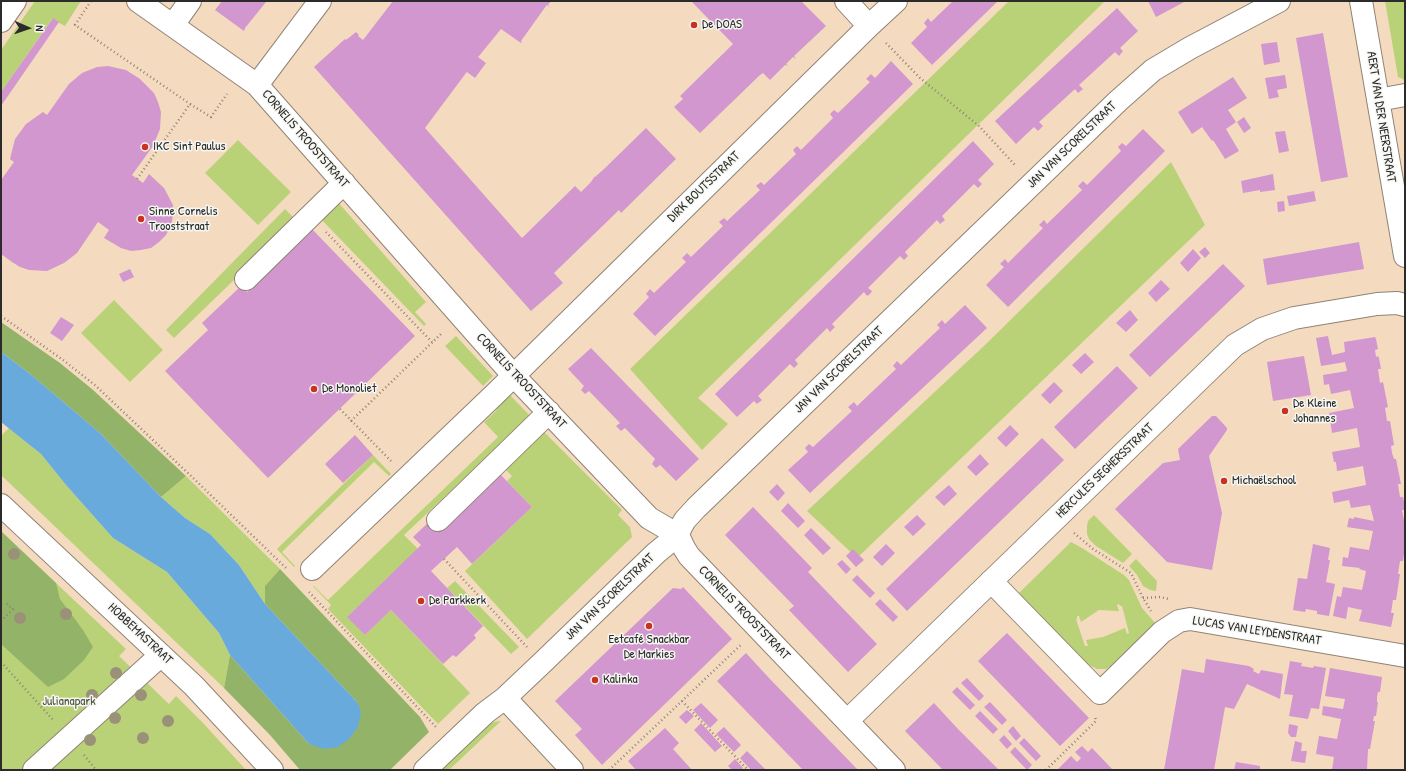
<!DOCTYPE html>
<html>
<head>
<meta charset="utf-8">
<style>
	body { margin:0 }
	#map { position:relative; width:1406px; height:771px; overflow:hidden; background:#f4dbbf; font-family:"Patrick Hand",sans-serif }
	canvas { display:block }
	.frame { position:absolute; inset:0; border:2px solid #2b2b2b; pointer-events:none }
	.north { position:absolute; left:8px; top:8px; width:40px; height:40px; -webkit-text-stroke:3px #f6f6f2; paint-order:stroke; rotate:92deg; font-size:11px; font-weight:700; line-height:16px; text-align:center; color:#2b2b2b }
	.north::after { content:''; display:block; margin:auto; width:14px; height:18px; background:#2b2b2b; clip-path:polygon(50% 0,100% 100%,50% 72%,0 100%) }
</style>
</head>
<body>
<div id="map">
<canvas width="1406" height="771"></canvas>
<div class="frame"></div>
<div class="north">N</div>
</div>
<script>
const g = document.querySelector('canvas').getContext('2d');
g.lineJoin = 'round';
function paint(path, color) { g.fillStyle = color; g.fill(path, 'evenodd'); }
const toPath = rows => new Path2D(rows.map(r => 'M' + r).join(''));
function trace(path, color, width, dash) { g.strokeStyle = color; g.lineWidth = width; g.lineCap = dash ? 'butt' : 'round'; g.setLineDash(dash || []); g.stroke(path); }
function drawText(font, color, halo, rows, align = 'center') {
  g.font = font + ' "Patrick Hand",sans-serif'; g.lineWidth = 3; g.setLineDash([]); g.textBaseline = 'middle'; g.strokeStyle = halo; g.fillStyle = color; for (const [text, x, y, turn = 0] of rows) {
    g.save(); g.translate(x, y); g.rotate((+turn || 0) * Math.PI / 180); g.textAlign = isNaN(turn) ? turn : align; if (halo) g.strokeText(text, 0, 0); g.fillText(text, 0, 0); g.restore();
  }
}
paint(toPath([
	[35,1,81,1,65,26,52,19,1,92,1,50],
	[1009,1,1105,1,698,398,728,424,702,450,630,369],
	[1385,1,1405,1,1405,80,1398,77],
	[238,140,291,192,258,225,205,173],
	[1171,162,1205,225,857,558,807,511,985,345],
	[336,200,426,302,415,312,426,324,424,326,318,216],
	[285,209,296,220,174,338,166,330],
	[114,300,163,350,130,382,81,333],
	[456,336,493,376,483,386,445,346],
	[508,393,535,421,495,459,490,454,404,535,418,549,348,616,365,635,391,610,470,693,438,724,328,609,331,605,313,586,314,586,328,600,498,437,484,422,496,411,500,403],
	[539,427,622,510,618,515,630,527,632,537,527,639,465,571,532,507,507,481,512,476,500,464],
	[9,428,41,454,66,485,113,538,167,572,219,633,230,655,224,688,1,475,1,436],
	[373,455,391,474,389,476,374,462,282,552,295,566,294,567,277,549],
	[186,476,280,569,265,586,265,604,239,565,210,534,185,518,161,497],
	[1094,515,1132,554,1123,563,1096,546,1089,539,1087,534,1087,526,1088,521],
	[1071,542,1082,548,1124,575,1129,580,1142,608,1155,623,1111,666,1106,669,1097,669,1087,664,1019,593],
	[1119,604,1120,606,1122,606,1129,633,1127,634,1125,628,1103,637,1086,640,1088,646,1085,646,1076,619,1077,619,1077,616,1079,616,1081,622,1099,610,1119,611,1117,605],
	[1136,559,1157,581,1156,591,1150,590,1143,586,1137,575,1129,566],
	[40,568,126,649,119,656,169,704,176,696,204,724,246,770,1,770,1,574],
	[455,581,519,647,511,654,447,588],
	[501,721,449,770,440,770,485,727,494,722]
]), '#bad277');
paint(toPath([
	[1,322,60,363,92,389,186,476,161,497,100,433,29,373,1,352],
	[1,531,56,583,60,599,83,630,93,647,84,660,64,679,48,687,1,644],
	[280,569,420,717,429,732,390,770,300,770,270,735,224,688,230,655,309,744,358,703,265,604,265,586]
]), '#93b468');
paint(toPath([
	[1,352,29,373,100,433,161,497,185,518,210,534,239,565,265,604,358,703,361,713,358,727,349,739,338,747,324,749,309,744,230,655,219,633,167,572,113,538,66,485,41,454,1,422]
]), '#69aadd');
paint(toPath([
	[222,1,265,1,266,2,245,28,244,31,215,10],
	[393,1,551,1,548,5,551,8,547,5,546,6,521,41,522,42,521,43,501,29,479,56,478,57,486,63,475,78,467,72,466,73,425,128,522,238,575,186,581,192,591,182,595,176,595,177,604,169,646,128,676,159,621,213,619,210,554,273,563,283,531,311,314,67,345,39,346,40,356,32,359,35,358,36,363,40],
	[691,1,801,1,826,26,794,56,796,59,793,57,786,64,788,66,785,65,770,80,763,73,760,75,700,133,674,107,683,99,680,96,733,44],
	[953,1,998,1,932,65,911,43,927,27,924,23,928,18,931,22],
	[1148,1,1186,1,1156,17],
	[1117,8,1138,31,1120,48,1123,51,1119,56,1115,52,1079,85,1083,89,1078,93,1075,89,1039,122,1043,126,1038,131,1034,127,1016,144,995,121],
	[53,18,59,22,1,106,1,92],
	[1323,33,1348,177,1321,182,1296,38],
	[1277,42,1280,62,1264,65,1261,44],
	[891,61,913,84,655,336,633,314,649,297,646,294,650,289,654,293,655,292,686,262,682,258,687,253,691,257,723,226,719,222,724,218,727,221,760,190,756,186,761,182,764,185,796,154,793,150,797,146,801,150,833,118,830,114,834,110,838,113,870,82,866,79,871,74,875,78],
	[108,66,126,70,140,79,154,93,158,102,161,112,160,129,153,146,132,175,143,183,149,174,164,188,173,205,173,216,171,226,166,235,159,242,151,248,141,250,131,251,121,248,104,238,109,230,98,222,77,253,64,263,47,271,29,270,20,267,12,262,1,254,1,180,14,162,10,159,15,139,26,124,43,112,47,115,69,84,82,73,97,67],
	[1285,75,1287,88,1277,90,1279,97,1269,99,1265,78],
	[1233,77,1247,98,1228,110,1236,122,1226,129,1239,151,1225,159,1213,140,1212,141,1202,127,1192,134,1178,112],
	[1244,117,1251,128,1244,133,1237,122],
	[1143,129,1165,151,1008,307,986,285,1004,267,1000,264,1005,259,1008,263,1043,228,1039,225,1044,220,1047,224,1082,190,1078,186,1083,181,1087,185,1121,151,1118,147,1122,143,1126,146],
	[1285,131,1289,151,1279,153,1275,132],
	[973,141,994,164,978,180,982,184,978,188,974,184,942,216,945,220,940,224,937,220,905,252,908,256,904,260,900,256,868,288,872,291,870,294,867,296,864,292,832,324,835,327,830,332,827,328,795,360,798,364,794,368,790,364,758,396,762,400,757,404,754,401,737,417,715,394],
	[1273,174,1275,190,1260,192,1260,190,1243,193,1241,181],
	[1314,191,1316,201,1289,206,1287,196],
	[1284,201,1285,211,1278,212,1277,202],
	[312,229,415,336,268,478,165,371,208,330,202,323,241,286,247,292],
	[1359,242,1364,269,1267,285,1263,259],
	[1205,247,1210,253,1205,258,1199,252],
	[1193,249,1201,258,1188,272,1180,263],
	[1223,264,1245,286,1150,377,1129,355],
	[130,269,134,277,123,282,119,274],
	[1161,280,1170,289,1156,302,1148,293],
	[965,305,987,328,810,493,788,470,808,452,805,448,809,444,813,447,852,411,848,407,854,402,857,406,896,369,893,366,897,361,901,365,940,328,937,325,942,320,945,324],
	[1130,310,1138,320,1126,332,1116,323],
	[61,317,74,325,62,341,50,333],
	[1328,336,1332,355,1345,352,1344,342,1375,337,1376,339,1378,349,1375,350,1376,357,1378,356,1379,358,1381,369,1378,369,1380,383,1383,382,1388,407,1385,408,1386,414,1387,421,1390,421,1394,445,1391,446,1392,453,1394,459,1396,459,1401,484,1398,484,1399,491,1400,497,1403,497,1405,507,1405,510,1402,510,1405,526,1405,546,1403,561,1400,561,1398,574,1400,574,1396,600,1393,600,1391,613,1394,613,1391,627,1359,621,1362,610,1348,607,1346,619,1333,616,1337,596,1341,597,1343,587,1362,590,1364,581,1366,571,1359,569,1360,568,1342,566,1343,557,1348,558,1350,547,1369,550,1373,531,1347,527,1349,518,1354,519,1354,517,1374,521,1370,505,1351,508,1349,500,1334,503,1332,492,1366,485,1363,466,1337,471,1336,462,1334,462,1332,452,1360,447,1357,428,1332,433,1329,413,1354,408,1350,390,1331,394,1329,384,1324,385,1323,375,1347,371,1345,362,1321,366,1316,338],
	[591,348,699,459,676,481,660,465,656,468,652,464,655,459,625,428,621,431,616,426,620,423,589,391,585,394,581,390,584,386,568,369],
	[1085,353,1094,362,1081,374,1072,365],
	[1304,356,1311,395,1273,401,1267,362],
	[1117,366,1138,388,1075,449,1054,427],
	[1054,382,1063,391,1050,404,1041,395],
	[1212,416,1216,416,1227,428,1227,430,1209,456,1222,513,1212,570,1167,562,1115,509,1163,463,1180,460,1178,449],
	[1010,425,1019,434,1006,447,997,438],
	[355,435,373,455,343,483,325,464],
	[1042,438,1064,460,907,611,886,589],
	[980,454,989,464,976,476,967,467],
	[498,472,532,507,472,564,457,547,431,571,483,626,474,635,476,638,456,657,453,655,443,664,391,610,365,635,347,617,421,545,413,537,432,519],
	[777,484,785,493,778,501,769,492],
	[949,485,957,494,944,506,935,497],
	[788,503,805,521,798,528,781,511],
	[753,507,812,568,808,572,877,644,848,672,789,610,794,606,725,535],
	[917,515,926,524,913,536,904,527],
	[811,528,831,548,823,555,804,535],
	[886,544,895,553,882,566,873,557],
	[1313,544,1330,548,1328,560,1330,560,1326,582,1335,584,1329,616,1317,614,1317,611,1306,609,1305,612,1293,610,1298,578,1307,579],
	[853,549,864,560,856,567,846,556],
	[842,560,851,569,846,574,837,564],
	[857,575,875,593,870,598,852,580],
	[683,587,732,639,602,765,575,735,582,729,555,701,673,588,681,589],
	[880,599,898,617,893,622,875,604],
	[1007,633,1089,718,1060,746,978,661],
	[746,653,769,678,858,770,803,770,775,741,717,681],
	[1206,659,1249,666,1254,669,1253,671,1259,674,1261,670,1283,674,1280,699,1247,684,1234,709,1225,707,1214,770,1164,770,1182,669,1204,673],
	[1290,661,1302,663,1301,666,1313,668,1314,666,1326,668,1319,709,1311,708,1308,719,1289,716,1293,695,1284,694],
	[1330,668,1382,677,1380,692,1378,692,1377,697,1377,702,1378,702,1376,716,1374,716,1373,721,1375,721,1370,749,1368,749,1367,770,1332,770,1334,757,1316,754,1319,736,1337,739,1341,719,1322,715,1323,706,1343,709,1345,699,1325,696],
	[967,678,984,696,979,701,961,683],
	[957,687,975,705,970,710,952,692],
	[990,702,1007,720,1002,725,984,707],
	[701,703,718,720,710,728,693,710],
	[934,703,957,728,999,770,943,770,940,767,905,731],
	[687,710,694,716,686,724,679,717],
	[980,711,998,729,993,734,975,716],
	[701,723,722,746,715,752,694,730],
	[1289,724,1298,726,1296,737,1291,737,1288,733],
	[1013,726,1021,736,1016,741,1008,731],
	[724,727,741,745,734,752,716,734],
	[665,728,679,743,673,749,692,770,636,770,628,761],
	[1004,735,1012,744,1007,749,999,740],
	[1024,738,1041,756,1036,761,1019,743],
	[1295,741,1302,743,1301,751,1307,751,1305,763,1291,761],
	[1082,746,1088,752,1092,748,1113,770,1059,770,1058,769,1071,756,1077,762,1081,758,1075,752],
	[1015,747,1032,765,1027,770,1010,752],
	[747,751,765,769,763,770,751,770,740,758],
	[735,759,743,768,741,770,732,770,728,766],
	[1236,762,1260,766,1260,770,1234,770]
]), '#d197ce');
const minor = toPath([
	[138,1,257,85,513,375,649,518,678,535,684,548,689,556,894,770],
	[846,1,869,26],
	[1361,1,1405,256],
	[1,21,15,1],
	[173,25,190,1],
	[257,85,320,1],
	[1378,100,1405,95],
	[246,279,344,183],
	[1,505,194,686,272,770],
	[438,520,549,412],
	[312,569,495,394,869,26,896,1],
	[991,581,1100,693,1162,632,1179,621,1190,619,1405,656],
	[505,698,572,770],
	[847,721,1235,345,1262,329,1294,318,1377,304,1397,303,1405,305],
	[34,770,161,655],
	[425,770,485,713,505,698,542,663,656,553,678,535,681,527,685,520,696,508,1118,101,1153,70,1190,48,1279,1]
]);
trace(minor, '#908375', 24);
trace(toPath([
	[91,1,75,25,190,104],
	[886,43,920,78,979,126,1016,166],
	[137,179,190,104,211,117,227,94],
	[326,232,432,342],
	[1,316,63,360,96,386,190,475,288,570],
	[340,409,391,461],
	[351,421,443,332],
	[1074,533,1093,549,1131,573,1143,598,1151,611],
	[444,559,527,647],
	[309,592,436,727],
	[1143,598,1160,597,1169,599],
	[1,621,13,609,5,602],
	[1,662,54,721],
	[682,701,748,770],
	[84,755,96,770],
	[609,770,742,644],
	[1046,770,1096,721,1095,716]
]), '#908375', 2.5, [1, 3]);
trace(minor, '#fff', 22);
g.fillStyle = '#999178';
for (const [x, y] of [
	[14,554],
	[66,614],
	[20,618],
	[116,673],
	[92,695],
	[141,695],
	[115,718],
	[168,721],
	[143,738],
	[90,740]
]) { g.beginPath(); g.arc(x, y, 6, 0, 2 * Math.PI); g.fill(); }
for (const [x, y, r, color] of [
	[694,25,4,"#c8321e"],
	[145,147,4,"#c8321e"],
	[141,219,4,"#c8321e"],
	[314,389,4,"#c8321e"],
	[1285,411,4,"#c8321e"],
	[1224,481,4,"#c8321e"],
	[421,601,4,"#c8321e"],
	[649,626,4,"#c8321e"],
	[595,680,4,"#c8321e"]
]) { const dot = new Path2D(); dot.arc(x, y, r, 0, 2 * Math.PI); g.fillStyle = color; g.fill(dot); trace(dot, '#f6f6f2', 1.5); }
drawText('13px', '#2b2b2b', '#f6f6f2', [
	["De DOAS",702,25],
	["IKC Sint Paulus",153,147],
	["Sinne Cornelis",149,212],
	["Trooststraat",149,227],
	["De Monoliet",322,389],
	["De Kleine",1293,404],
	["Johannes",1293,419],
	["Michaëlschool",1232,481],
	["De Parkkerk",429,601],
	["Eetcafé Snackbar",649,640,"center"],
	["De Markies",649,655,"center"],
	["Kalinka",603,680]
], 'left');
drawText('13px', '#2b2b2b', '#f6f6f2', [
	["AERT VAN DER NEERSTRAAT",1381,117,81],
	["CORNELIS TROOSTSTRAAT",305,139,49],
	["JAN VAN SCORELSTRAAT",1072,145,-44],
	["DIRK BOUTSSTRAAT",704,187,-44],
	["JAN VAN SCORELSTRAAT",839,370,-44],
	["CORNELIS TROOSTSTRAAT",521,381,47],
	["HERCULES SEGHERSSTRAAT",1105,471,-44],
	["JAN VAN SCORELSTRAAT",610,597,-44],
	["CORNELIS TROOSTSTRAAT",744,613,46],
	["LUCAS VAN LEYDENSTRAAT",1257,631,9],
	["HOBBEMASTRAAT",140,634,43]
]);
drawText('13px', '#4f553e', '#f6f6f2', [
	["Julianapark",69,702]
]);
</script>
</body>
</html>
